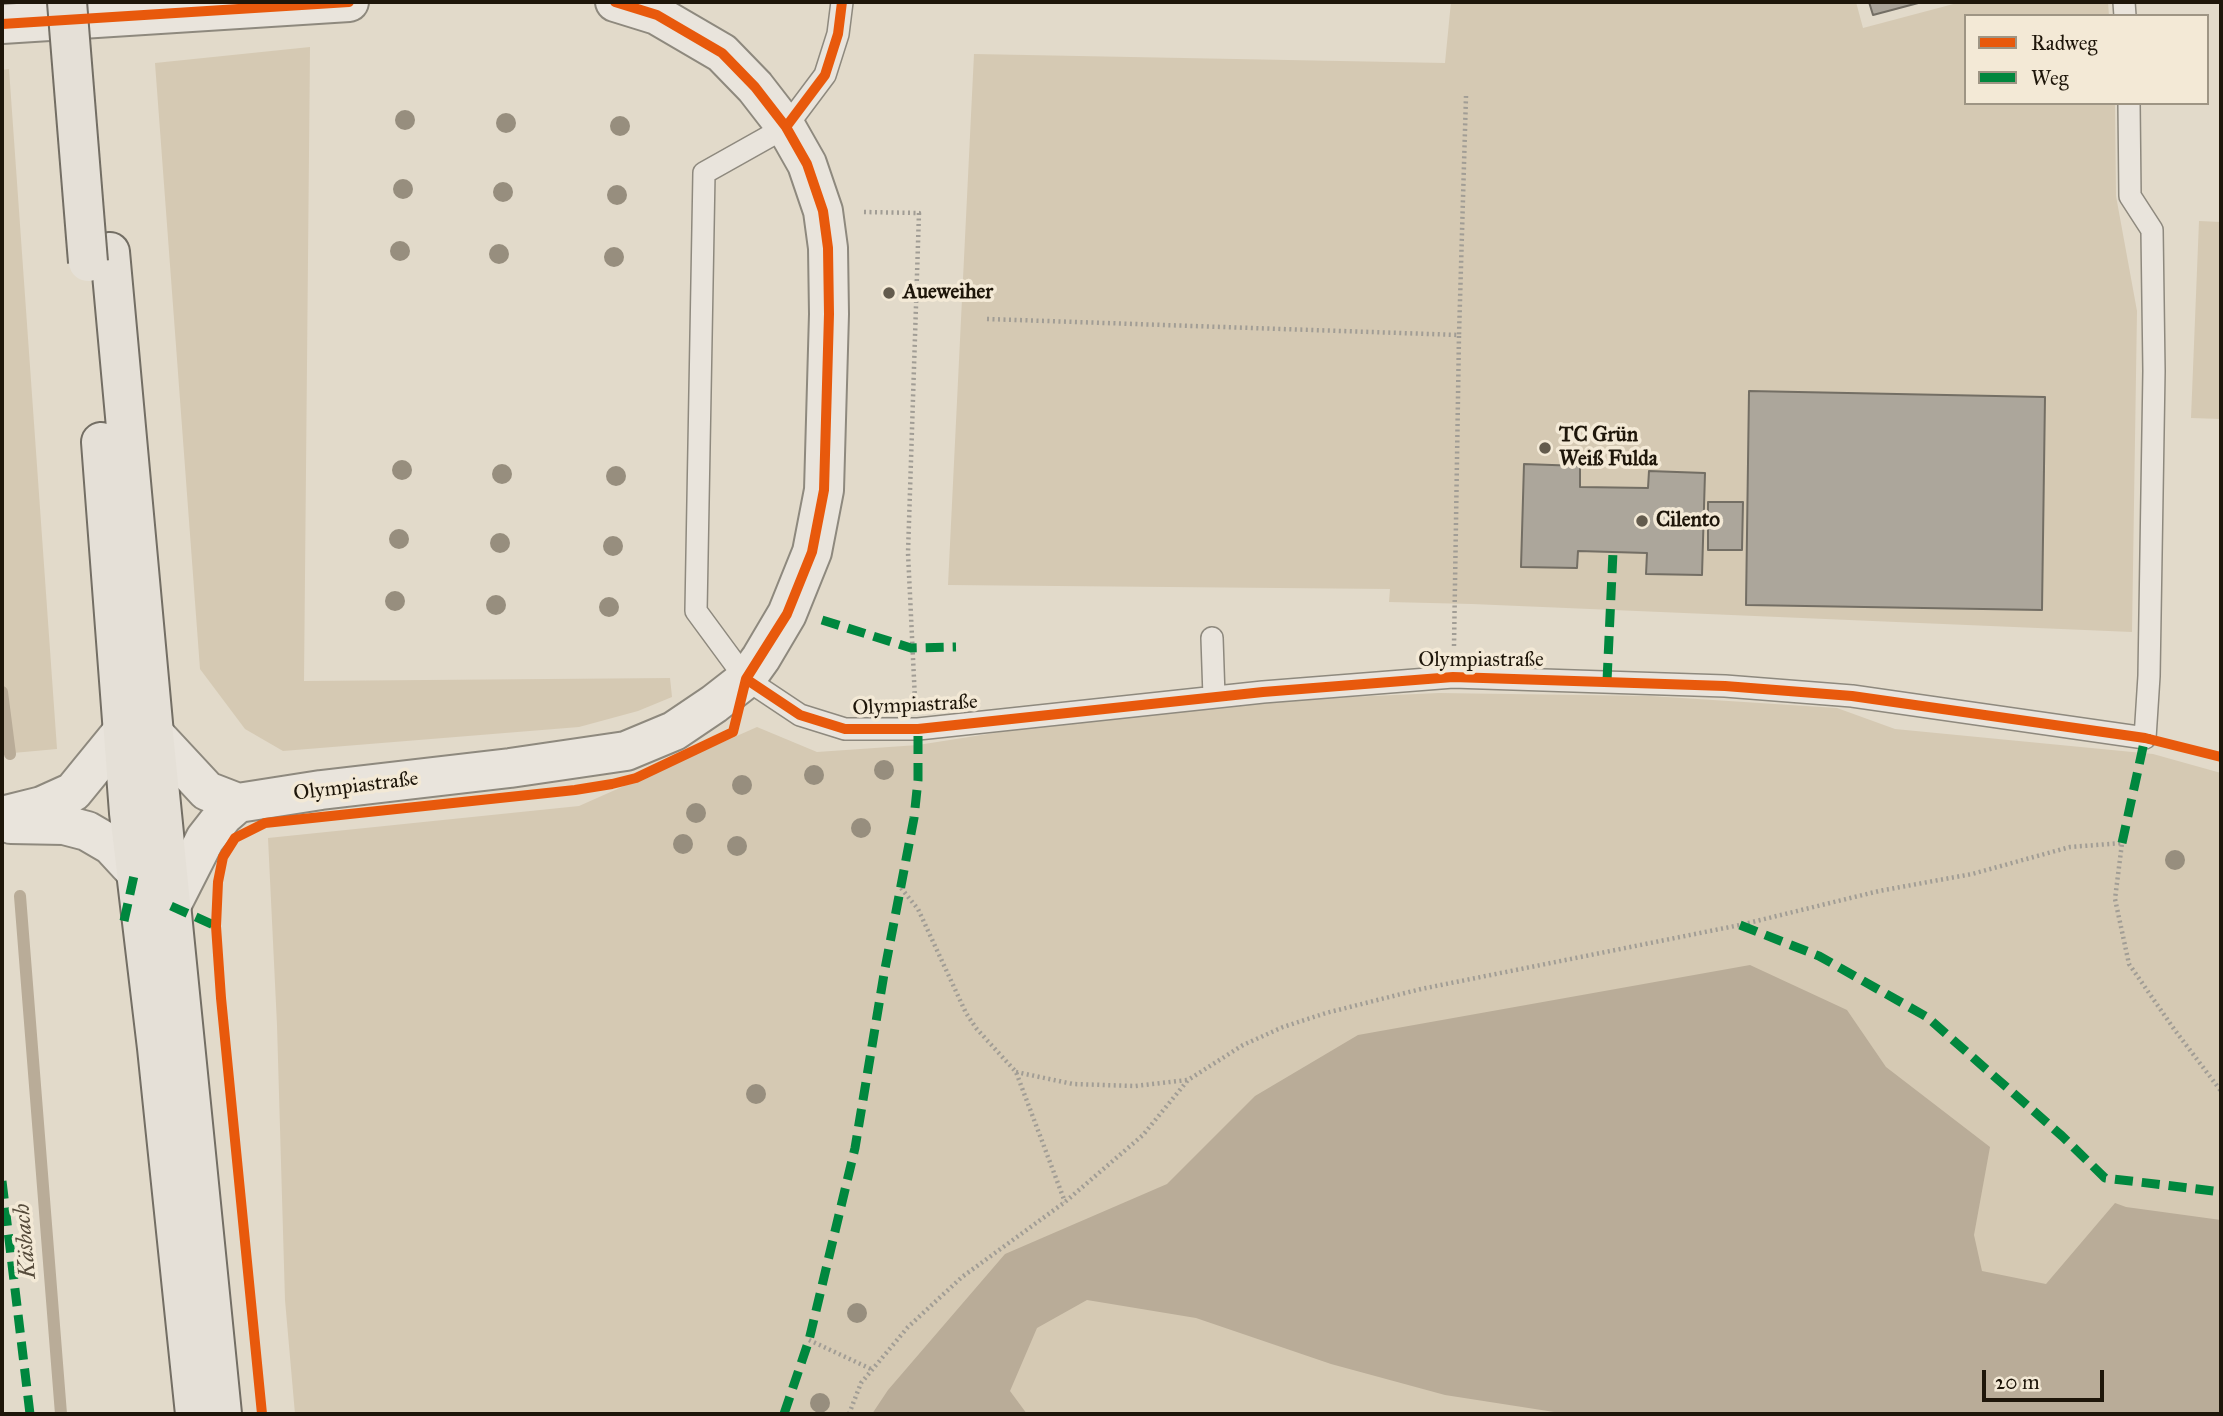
<!DOCTYPE html>
<html>
<head>
<meta charset="utf-8">
<style>
	body { margin:0 }
	#map { position:relative; width:2223px; height:1416px; overflow:hidden; background:#e2daca; font-family:"IM FELL Great Primer",serif }
	canvas { display:block }
	.frame { position:absolute; inset:0; border:4px solid #1e160a; pointer-events:none }
	.legend { position:absolute; left:1964px; top:14px; width:245px; height:91px; box-sizing:border-box; background:#f3e9d6; border:2px solid #9e9584; margin:0; padding:9px 12px; list-style:none; font-size:21px; color:#1e160a }
	.legend li { display:flex; align-items:center; gap:14px; height:35px }
	.legend b { width:35px; border:2px solid #9e9584 }
	.scale { position:absolute; left:1982px; top:1370px; width:122px; height:32px; box-sizing:border-box; border:4px solid #1e160a; border-top:0; padding-left:9px; font-size:21px; line-height:24px; white-space:nowrap; color:#1e160a; -webkit-text-stroke:5px #f3e9d6; paint-order:stroke }
</style>
</head>
<body>
<div id="map">
<canvas width="2223" height="1416"></canvas>
<div class="frame"></div>
<ul class="legend">
<li><b style="height:9px;background:#e8590c"></b>Radweg</li>
<li><b style="height:9px;background:#00873e"></b>Weg</li>
</ul>
<div class="scale">20 m</div>
</div>
<script>
const g = document.querySelector('canvas').getContext('2d');
g.lineJoin = 'round';
function paint(path, color) { g.fillStyle = color; g.fill(path, 'evenodd'); }
const toPath = rows => new Path2D(rows.map(r => 'M' + r).join(''));
function trace(path, color, width, dash) { g.strokeStyle = color; g.lineWidth = width; g.lineCap = dash ? 'butt' : 'round'; g.setLineDash(dash || []); g.stroke(path); }
function drawText(font, color, halo, rows, align = 'center') {
  g.font = font + ' "IM FELL Great Primer",serif'; g.lineWidth = 7; g.setLineDash([]); g.textBaseline = 'middle'; g.strokeStyle = halo; g.fillStyle = color; for (const [text, x, y, turn = 0] of rows) {
    g.save(); g.translate(x, y); g.rotate((+turn || 0) * Math.PI / 180); g.textAlign = isNaN(turn) ? turn : align; if (halo) g.strokeText(text, 0, 0); g.fillText(text, 0, 0); g.restore();
  }
}
paint(toPath([
	[1451,2,1856,2,1863,28,1961,2,2108,2,2109,16,1966,16,1966,103,2115,103,2116,196,2137,311,2132,632,1472,604,1389,602,1390,589,948,585,974,54,1445,63],
	[310,47,304,681,670,678,672,697,638,711,579,727,283,751,245,729,200,669,155,63],
	[9,69,57,749,2,754,2,70],
	[2199,221,2221,222,2221,419,2191,418],
	[1439,693,1651,696,1837,708,1895,729,2153,754,2221,773,2221,1414,295,1414,285,1300,277,1025,268,838,579,806,757,727,817,752,918,745,1064,722,1218,703]
]), '#d5c9b3');
paint(toPath([
	[1750,965,1847,1010,1886,1067,1990,1147,1974,1235,1982,1271,2046,1284,2115,1203,2126,1207,2221,1220,2221,1414,1567,1414,1445,1395,1331,1364,1196,1318,1087,1300,1037,1328,1010,1391,1027,1414,872,1414,888,1390,1005,1254,1167,1184,1255,1096,1358,1035]
]), '#b9ac98');
trace(toPath([
	[2,692,10,754],
	[20,896,61,1414]
]), '#b9ac98', 12);
const building = toPath([
	[1869,2,1922,2,1873,15,1869,2],
	[1749,391,2045,397,2042,610,1746,605,1749,391],
	[1524,464,1580,466,1580,487,1648,488,1649,471,1705,473,1702,575,1646,574,1647,553,1578,551,1577,568,1521,567,1524,464],
	[1708,502,1743,502,1742,550,1708,550,1708,502]
]);
paint(building, '#aca69b');
trace(building, '#736e64', 2);
const service = toPath([
	[842,2,838,34,825,75,786,127,704,173,696,611,746,679,800,715,845,729,918,729,1263,692,1453,677,1725,686,1852,696,2145,738,2149,676,2154,371,2152,230,2130,196,2129,103],
	[2124,2,2125,16],
	[1212,638,1214,697]
]);
const minor = toPath([
	[2,24,349,2],
	[154,734,207,791,238,803,321,790,510,768,626,751,674,731,714,704,746,679,761,658,787,614,812,552,824,490,829,314,828,248,823,211,807,164,786,127,755,87,722,53,657,15,615,2],
	[2,816,42,806,73,792,122,732],
	[11,824,64,825,87,831,111,845,135,871],
	[171,906,205,839,223,816,238,803]
]);
const primary = toPath([
	[110,252,154,734,222,1414],
	[101,442,129,813,157,1048,195,1414]
]);
trace(service, '#8e897e', 24);
trace(minor, '#8e897e', 42);
trace(primary, '#736e64', 42);
trace(toPath([
	[864,212,919,213,908,553,915,700],
	[987,319,1459,335,1466,96],
	[1454,646,1459,335],
	[901,888,918,909,966,1013,976,1028,1016,1072,1065,1202],
	[1016,1072,1073,1084,1135,1086,1187,1080],
	[809,1340,871,1369],
	[849,1414,861,1383,908,1327,962,1277,1065,1202,1143,1135,1188,1080,1243,1045,1283,1027,1326,1013,1421,989,1740,925,1879,891,1972,874,2070,847,2122,843,2115,899,2129,964,2174,1029,2221,1091]
]), '#a19d95', 4.5, [2, 3.5]);
trace(service, '#e9e4dc', 21);
trace(minor, '#e9e4dc', 38);
trace(primary, '#e5e0d7', 38);
const primaryBridge = toPath([
	[67,2,88,262]
]);
trace(primaryBridge, '#736e64', 42, []);
trace(primaryBridge, '#e5e0d7', 38);
trace(toPath([
	[822,620,911,648,956,647],
	[1607,681,1613,552],
	[2122,843,2145,738,2150,739],
	[171,906,216,926],
	[124,921,135,871],
	[1740,925,1819,956,1927,1017,2062,1136,2105,1178,2214,1191,2221,1189],
	[2,1181,30,1414],
	[784,1414,809,1340,855,1148,884,974,914,818,918,780,918,729]
]), '#00873e', 9, [18, 9]);
trace(toPath([
	[2,24,349,2],
	[786,127,825,75,838,34,842,2],
	[746,679,800,715,845,729,918,729,1263,692,1453,677,1725,686,1852,696,2145,738,2221,757],
	[262,1414,221,998,216,926,218,882,223,857,235,838,265,823,575,790,612,784,636,778,733,732,746,679,787,614,812,552,824,490,829,314,828,248,823,211,807,164,786,127,755,87,722,53,657,15,615,2]
]), '#e8590c', 10);
g.fillStyle = '#978e7e';
for (const [x, y] of [
	[405,120],
	[506,123],
	[620,126],
	[403,189],
	[503,192],
	[617,195],
	[400,251],
	[499,254],
	[614,257],
	[402,470],
	[502,474],
	[616,476],
	[399,539],
	[500,543],
	[613,546],
	[395,601],
	[496,605],
	[609,607],
	[884,770],
	[814,775],
	[742,785],
	[696,813],
	[861,828],
	[683,844],
	[737,846],
	[2175,860],
	[756,1094],
	[857,1313],
	[820,1403]
]) { g.beginPath(); g.arc(x, y, 10, 0, 2 * Math.PI); g.fill(); }
for (const [x, y, r, color] of [
	[889,293,7,"#635b4d"],
	[1545,448,7,"#635b4d"],
	[1642,521,7,"#635b4d"]
]) { const dot = new Path2D(); dot.arc(x, y, r, 0, 2 * Math.PI); g.fillStyle = color; g.fill(dot); trace(dot, '#f3e9d6', 2.5); }
drawText('bold 21px', '#1e160a', '#f3e9d6', [
	["Aueweiher",903,293],
	["TC Grün",1559,436],
	["Weiß Fulda",1559,460],
	["Cilento",1656,521]
], 'left');
drawText('21px', '#1e160a', '#f3e9d6', [
	["Olympiastraße",1481,661],
	["Olympiastraße",915,706,-3],
	["Olympiastraße",356,787,-7]
]);
drawText('italic 23px', '#554a3a', '#f3e9d6', [
	["Käsbach",26,1241,-95]
]);
</script>
</body>
</html>
